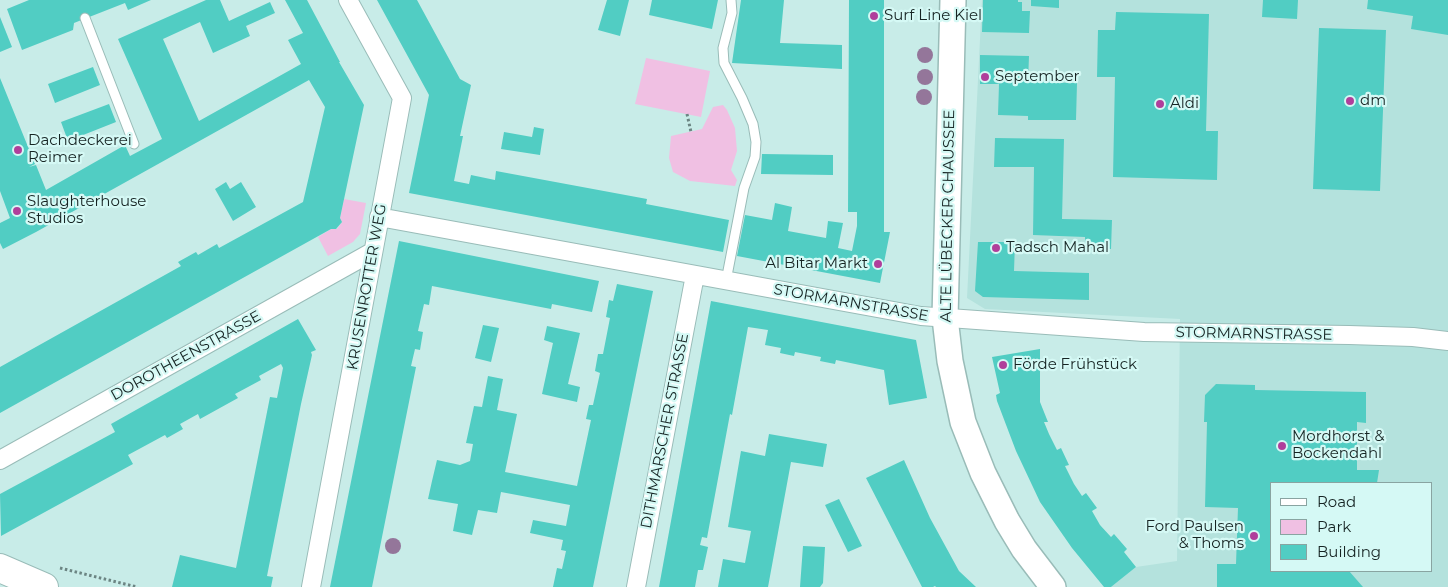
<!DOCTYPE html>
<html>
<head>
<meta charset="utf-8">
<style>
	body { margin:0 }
	#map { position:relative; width:1448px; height:587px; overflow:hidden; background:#c8ece8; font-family:Montserrat,sans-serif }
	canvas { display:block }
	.legend { position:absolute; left:1270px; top:482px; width:162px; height:90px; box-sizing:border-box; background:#d5f9f5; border:1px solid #89a4a1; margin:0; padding:6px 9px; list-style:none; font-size:15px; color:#162423 }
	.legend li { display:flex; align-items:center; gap:10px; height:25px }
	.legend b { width:25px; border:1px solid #89a4a1 }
</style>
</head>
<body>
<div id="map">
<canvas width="1448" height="587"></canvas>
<ul class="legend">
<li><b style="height:6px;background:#fff"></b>Road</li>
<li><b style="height:14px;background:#f0c0e3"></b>Park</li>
<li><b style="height:14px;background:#51cdc3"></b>Building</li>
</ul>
</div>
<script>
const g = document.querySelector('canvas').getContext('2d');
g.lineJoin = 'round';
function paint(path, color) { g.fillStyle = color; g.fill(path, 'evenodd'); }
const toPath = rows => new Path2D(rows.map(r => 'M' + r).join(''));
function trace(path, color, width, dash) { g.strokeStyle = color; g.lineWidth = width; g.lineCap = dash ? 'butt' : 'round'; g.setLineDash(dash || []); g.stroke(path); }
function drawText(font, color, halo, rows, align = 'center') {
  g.font = font + ' Montserrat,sans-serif'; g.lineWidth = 4.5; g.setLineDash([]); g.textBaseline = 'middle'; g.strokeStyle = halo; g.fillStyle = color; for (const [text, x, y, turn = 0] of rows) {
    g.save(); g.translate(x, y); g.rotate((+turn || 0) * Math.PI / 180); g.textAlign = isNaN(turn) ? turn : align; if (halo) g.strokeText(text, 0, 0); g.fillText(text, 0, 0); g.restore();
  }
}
paint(toPath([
	[982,0,1448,0,1448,587,1111,587,1136,567,1177,561,1180,319,985,309,967,298],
	[1272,483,1432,483,1432,571,1272,571]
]), '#b4e2dd');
paint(toPath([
	[646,58,710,71,701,117,635,104],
	[723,105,727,110,735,128,737,151,731,170,737,180,735,186,690,181,673,172,669,158,671,136,702,129,713,107],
	[344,199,366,203,360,234,353,242,328,256,318,237,331,229,337,229,342,222,340,218]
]), '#f0c0e3');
paint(toPath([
	[29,0,151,0,128,10,125,3,79,21,74,23,73,30,22,50,7,9],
	[206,0,220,0,229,21,270,2,275,13,246,26,250,36,213,53,200,22,163,39,199,121,301,64,288,40,303,33,285,0,307,0,340,62,339,62,364,105,340,218,342,222,336,229,331,229,0,413,0,367,181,266,178,262,196,252,198,255,217,244,219,248,303,202,325,107,309,80,36,232,3,249,0,243,0,223,10,218,0,191,0,78,35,164,29,167,36,165,46,190,125,145,130,156,162,139,118,39],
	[377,0,417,0,460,79,471,85,460,136,463,136,454,181,469,184,471,175,495,180,496,171,647,199,646,204,729,220,723,252,409,193,429,95],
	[607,0,629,0,620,36,598,30],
	[652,0,718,0,712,29,649,15],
	[741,0,784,0,780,43,842,45,842,69,732,63],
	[849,0,884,0,884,232,890,232,880,283,737,256,745,215,772,220,775,203,792,207,788,231,826,238,828,221,843,223,838,248,852,251,857,226,857,212,848,212],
	[983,0,1018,0,1018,2,1022,2,1022,11,1030,11,1029,33,982,32],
	[1031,0,1059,0,1059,8,1031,6],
	[1263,0,1298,0,1297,19,1262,17],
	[1368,0,1448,0,1448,35,1411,29,1413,16,1367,9],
	[1116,12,1209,14,1206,131,1218,131,1217,180,1113,177,1115,77,1097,77,1098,30,1115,30],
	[0,17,12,47,0,52],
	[1319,28,1386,30,1380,191,1313,189],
	[980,55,1029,56,1028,82,1077,83,1076,120,1028,120,1028,116,998,115,999,84,980,84],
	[93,67,100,85,55,103,48,84],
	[109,104,116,122,68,141,61,122],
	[534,127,544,129,540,155,501,149,504,132,532,137],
	[995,138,1064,139,1062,219,1112,220,1111,249,1085,248,1085,237,1033,235,1034,167,994,167],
	[762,154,833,155,833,175,761,174],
	[226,182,230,189,241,182,256,207,233,221,215,189],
	[399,241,599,281,592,312,552,304,551,309,432,286,429,305,424,304,418,331,423,332,420,350,415,349,411,366,416,367,372,587,330,587],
	[978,242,1015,242,1014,271,1089,273,1089,300,983,297,975,291],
	[617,284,653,291,593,587,553,587,557,568,562,569,566,551,561,550,563,540,530,533,533,520,566,526,570,505,501,492,497,513,478,510,472,535,453,531,458,504,428,499,432,481,437,460,460,465,470,461,473,444,466,443,474,406,482,407,488,376,503,379,497,410,517,414,505,472,577,486,591,420,586,419,589,405,593,405,600,373,595,371,598,354,603,354,610,318,606,317,609,300,613,301],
	[711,301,916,340,927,398,889,405,884,370,836,360,835,364,820,361,821,357,795,352,794,356,780,353,781,348,765,345,768,330,748,327,732,415,730,414,707,538,702,537,700,545,708,547,703,570,698,570,695,587,659,587],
	[298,319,316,350,311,352,312,355,301,404,267,576,273,577,271,587,172,587,180,555,236,568,270,397,277,398,283,368,281,364,259,376,261,380,235,394,238,398,200,419,198,414,180,424,183,429,167,438,165,435,128,455,133,464,1,536,0,494,115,432,111,424],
	[483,325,499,328,491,362,475,358],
	[547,326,580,333,568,384,580,387,577,402,542,394,553,343,544,340],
	[1040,349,1040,402,1048,422,1044,422,1049,434,1057,450,1061,448,1069,465,1065,466,1074,484,1082,496,1086,493,1097,508,1092,511,1100,525,1111,537,1114,534,1127,549,1124,552,1136,567,1111,587,1104,587,1072,548,1040,502,1016,451,997,401,996,395,1000,393,992,357],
	[1216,384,1255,385,1255,390,1366,392,1366,423,1357,422,1357,470,1379,470,1377,483,1272,483,1272,571,1349,571,1363,587,1217,587,1217,564,1236,564,1238,508,1205,507,1207,422,1204,422,1205,395],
	[769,434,827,444,823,467,791,462,768,587,718,587,723,559,745,563,751,531,728,527,741,451,765,456],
	[904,460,930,518,959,571,976,587,936,587,935,586,933,587,922,587,866,478],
	[839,499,862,546,848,552,825,505],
	[803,546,825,547,823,583,820,587,800,587]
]), '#51cdc3');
const service = toPath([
	[85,18,134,144],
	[726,281,744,188,755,157,756,142,753,124,742,98,724,63,723,48,732,13,731,0]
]);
const minor = toPath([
	[379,217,921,316,1144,332,1349,335,1413,337,1448,341],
	[0,460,372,252],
	[311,587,402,98,348,0],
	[636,587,695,275]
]);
const secondary = toPath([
	[953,0,945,318,950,361,963,422,983,473,1007,521,1024,549,1053,587]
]);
const trunk = toPath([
	[0,568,44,587]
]);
trace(service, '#99bcb8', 11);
trace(minor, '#99bcb8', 20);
trace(secondary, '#99bcb8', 28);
trace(trunk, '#99bcb8', 30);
trace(toPath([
	[687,114,691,132],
	[60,568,137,587]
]), '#6c8583', 3, [2.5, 2.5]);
trace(service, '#fff', 9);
trace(minor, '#fff', 18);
trace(secondary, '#fff', 25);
trace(trunk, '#fff', 28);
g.fillStyle = '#94769a';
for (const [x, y] of [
	[925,55],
	[925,77],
	[924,97],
	[393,546]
]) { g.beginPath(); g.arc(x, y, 8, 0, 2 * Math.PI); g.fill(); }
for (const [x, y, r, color] of [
	[874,16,5,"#b03f9b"],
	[985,77,5,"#b03f9b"],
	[1350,101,5,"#b03f9b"],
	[1160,104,5,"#b03f9b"],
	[18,150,5,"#b03f9b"],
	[17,211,5,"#b03f9b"],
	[996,248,5,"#b03f9b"],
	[878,264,5,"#b03f9b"],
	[1003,365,5,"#b03f9b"],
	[1282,446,5,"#b03f9b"],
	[1254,536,5,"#b03f9b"]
]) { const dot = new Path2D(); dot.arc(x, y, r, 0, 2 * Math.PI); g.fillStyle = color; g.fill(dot); trace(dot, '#d5f9f5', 2); }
drawText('15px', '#162423', '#d5f9f5', [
	["Surf Line Kiel",884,16],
	["September",995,77],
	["dm",1360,101],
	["Aldi",1170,104],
	["Dachdeckerei",28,141],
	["Reimer",28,158],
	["Slaughterhouse",27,202],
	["Studios",27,219],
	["Tadsch Mahal",1006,248],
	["Al Bitar Markt",868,264,"right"],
	["Förde Frühstück",1013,365],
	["Mordhorst &",1292,437],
	["Bockendahl",1292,454],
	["Ford Paulsen",1244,527,"right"],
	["& Thoms",1244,544,"right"]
], 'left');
drawText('15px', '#162423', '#d5f9f5', [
	["ALTE LÜBECKER CHAUSSEE",948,216,-89],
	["KRUSENROTTER WEG",367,287,-80],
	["STORMARNSTRASSE",851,303,10],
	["STORMARNSTRASSE",1254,334,1],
	["DOROTHEENSTRASSE",186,356,-29],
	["DITHMARSCHER STRASSE",665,431,-79]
]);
</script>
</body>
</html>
